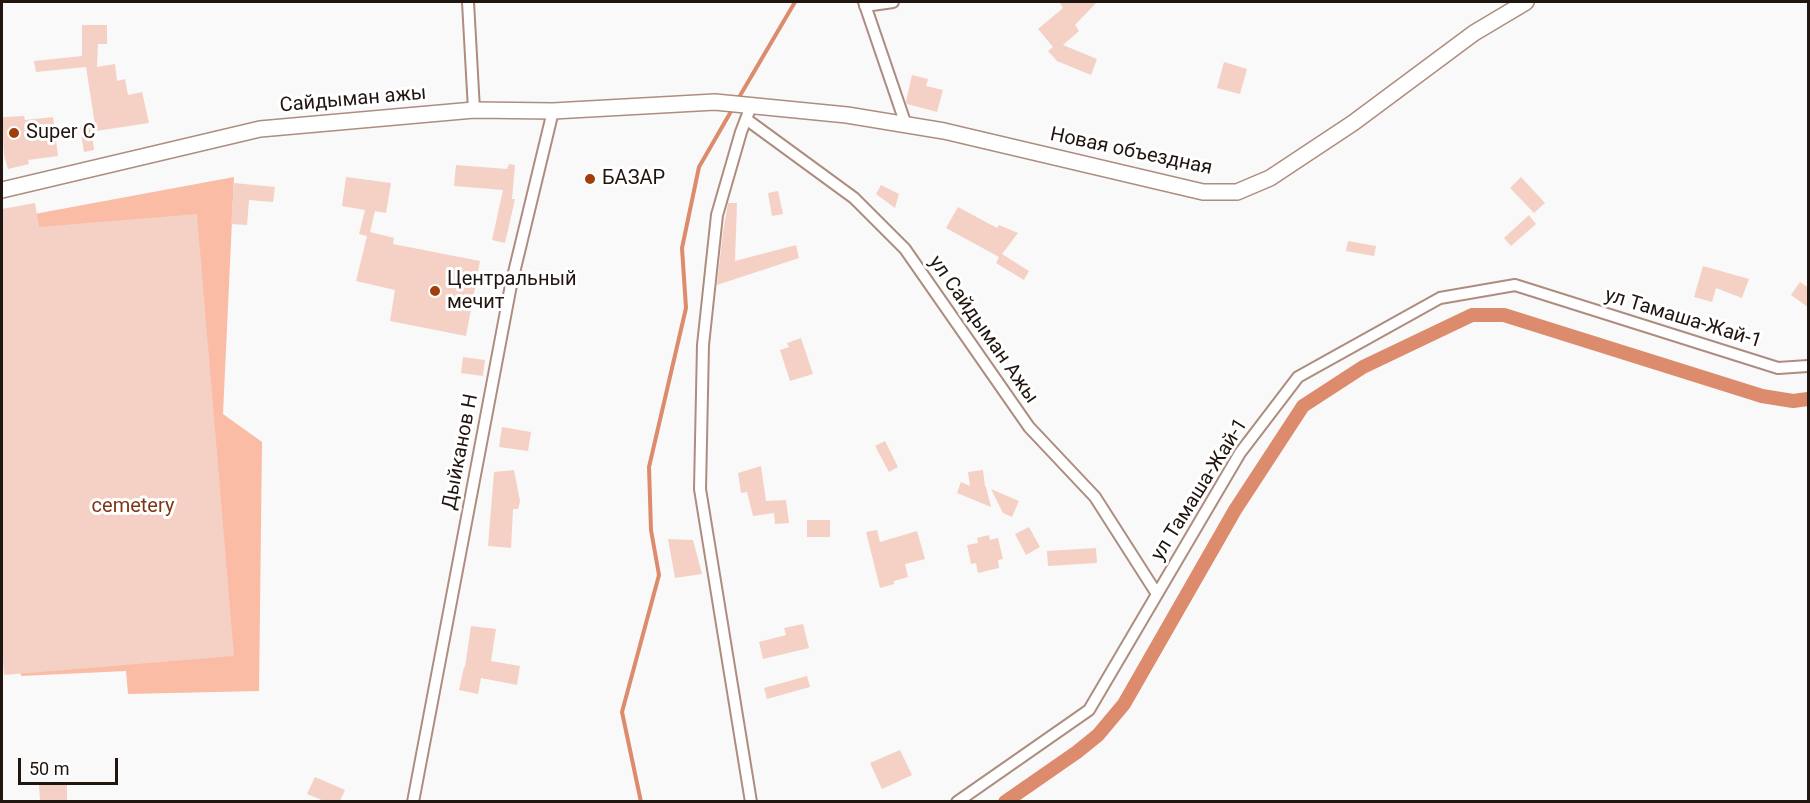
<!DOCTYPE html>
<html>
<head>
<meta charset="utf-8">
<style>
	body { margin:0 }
	#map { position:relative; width:1810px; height:803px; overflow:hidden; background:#f9f9f9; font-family:Roboto,sans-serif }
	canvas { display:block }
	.frame { position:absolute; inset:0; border:3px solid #211510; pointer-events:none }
	.scale { position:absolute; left:18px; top:758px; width:100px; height:27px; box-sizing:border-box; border:3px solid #211510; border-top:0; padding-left:8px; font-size:18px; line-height:21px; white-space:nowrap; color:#211510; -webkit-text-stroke:4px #fff; paint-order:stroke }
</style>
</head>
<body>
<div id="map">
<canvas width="1810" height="803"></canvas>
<div class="frame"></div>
<div class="scale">50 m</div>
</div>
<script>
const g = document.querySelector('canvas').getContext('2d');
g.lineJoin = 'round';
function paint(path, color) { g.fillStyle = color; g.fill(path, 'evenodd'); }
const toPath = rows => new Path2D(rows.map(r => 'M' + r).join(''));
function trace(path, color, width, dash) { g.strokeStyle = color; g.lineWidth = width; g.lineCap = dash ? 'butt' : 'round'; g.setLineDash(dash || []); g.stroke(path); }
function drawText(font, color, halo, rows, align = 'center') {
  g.font = font + ' Roboto,sans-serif'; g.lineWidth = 6; g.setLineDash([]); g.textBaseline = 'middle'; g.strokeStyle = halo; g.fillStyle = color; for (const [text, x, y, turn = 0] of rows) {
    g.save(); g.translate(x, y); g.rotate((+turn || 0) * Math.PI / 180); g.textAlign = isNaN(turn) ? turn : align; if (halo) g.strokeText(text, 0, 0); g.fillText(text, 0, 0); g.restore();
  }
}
paint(toPath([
	[234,177,223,414,262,442,259,691,128,694,126,671,21,676,7,536,2,537,2,220]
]), '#fabca4');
trace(toPath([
	[738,99,795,2],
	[641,802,622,712,659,575,651,530,649,467,686,308,682,248,699,167,733,108]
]), '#dc8c6d', 4);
trace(toPath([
	[1005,802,1077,752,1098,735,1124,704,1235,510,1303,406,1363,367,1472,315,1504,315,1762,396,1793,401,1808,399]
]), '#dc8c6d', 14);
paint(toPath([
	[1059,2,1097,2,1075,25,1079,31,1063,45,1097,59,1091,75,1057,61,1048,51,1053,47,1038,29,1063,8],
	[82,25,107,25,107,44,98,44,97,67,115,64,117,81,125,79,128,95,142,92,149,123,96,131,86,67,36,72,34,61,82,56],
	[1224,62,1247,69,1240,94,1217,88],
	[912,75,928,79,926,86,943,90,937,112,907,104,906,101],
	[24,116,25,120,53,117,58,156,28,160,29,164,8,169,4,155,2,117],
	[91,125,94,150,84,152,80,127],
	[509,164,515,165,512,199,515,199,505,243,492,240,503,190,454,186,456,165,507,169],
	[346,177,391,183,386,213,375,211,370,232,394,238,393,244,480,261,466,336,390,321,395,290,356,281,367,236,359,234,365,210,342,206],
	[1521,177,1545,203,1534,213,1510,188],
	[234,183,275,187,273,202,249,200,247,225,231,224],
	[881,185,899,194,895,208,876,194],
	[778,191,783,214,772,216,768,193],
	[35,203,39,227,197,214,234,656,4,675,2,647,2,209],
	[728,203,737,203,735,261,796,245,799,258,717,285,723,232],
	[958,207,997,228,999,225,1018,233,1002,254,1029,271,1024,280,996,263,999,257,946,228],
	[1529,215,1536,224,1511,246,1504,238],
	[1348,241,1376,246,1374,256,1346,251],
	[1703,266,1749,279,1742,298,1716,288,1712,302,1694,297],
	[1800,282,1809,288,1809,308,1791,295],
	[801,338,813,374,790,381,780,350,789,347,787,343],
	[463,357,485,360,483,376,461,373],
	[502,427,531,432,528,451,499,447],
	[885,441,898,467,889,472,875,446],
	[761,466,766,501,786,500,789,523,775,524,774,513,753,516,747,492,741,493,738,473],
	[514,470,520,501,518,509,513,509,511,548,488,546,494,472],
	[983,470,985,486,986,487,991,507,957,493,961,482,970,486,968,472],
	[991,489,1019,501,1012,517,1003,513],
	[807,520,830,520,830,537,807,537],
	[1029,527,1040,547,1026,555,1015,534],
	[877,530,880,542,917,531,925,559,905,564,908,577,894,581,894,584,880,588,866,532],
	[989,535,990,540,998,538,1003,559,998,560,999,568,978,573,976,563,971,564,967,545,978,543,977,538],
	[668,539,693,540,702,574,675,578],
	[1096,548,1097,563,1048,566,1047,551],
	[803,624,809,648,763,659,759,642,786,635,784,628],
	[471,626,496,629,491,661,520,666,517,685,481,678,478,694,459,690,464,667,465,667],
	[807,676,810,687,767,699,764,688],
	[900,750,912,775,882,789,870,763],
	[315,777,345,790,340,801,324,801,307,794],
	[39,784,67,784,67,801,40,801]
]), '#f4d1c4');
const minor = toPath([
	[468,2,474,110],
	[864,2,906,125],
	[865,6,893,2],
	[746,119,854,198,905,249,1029,427,1095,497,1157,594],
	[413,802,511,285,553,111],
	[751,802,700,489,703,345,717,215,741,132,751,106],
	[957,802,1089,710,1240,453,1298,377,1440,298,1515,285,1778,368,1808,366]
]);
const secondary = toPath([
	[2,190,260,129,474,110,553,111,715,102,847,115,944,131,1203,192,1237,192,1270,178,1353,123,1474,33,1526,2]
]);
trace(minor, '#ae8d80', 14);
trace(secondary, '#ae8d80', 18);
trace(minor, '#fff', 10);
trace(secondary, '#fff', 15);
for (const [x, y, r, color] of [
	[14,133,6,"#a23e0c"],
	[590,179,6,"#a23e0c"],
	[435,291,6,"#a23e0c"]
]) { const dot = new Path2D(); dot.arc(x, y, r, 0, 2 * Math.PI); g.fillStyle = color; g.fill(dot); trace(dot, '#fff', 2); }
drawText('20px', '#211510', '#fff', [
	["Сайдыман ажы",353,100,-5],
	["Новая объездная",1131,152,12],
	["ул Тамаша-Жай-1",1683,319,17],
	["ул Сайдыман Ажы",983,330,55],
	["Дыйканов Н",461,452,-79],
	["ул Тамаша-Жай-1",1200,490,-58]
]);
drawText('20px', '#211510', '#fff', [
	["Super C",26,133],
	["БАЗАР",602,179],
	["Центральный",447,280],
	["мечит",447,303]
], 'left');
drawText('20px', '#803718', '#fff', [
	["cemetery",133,507]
]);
</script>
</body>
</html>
